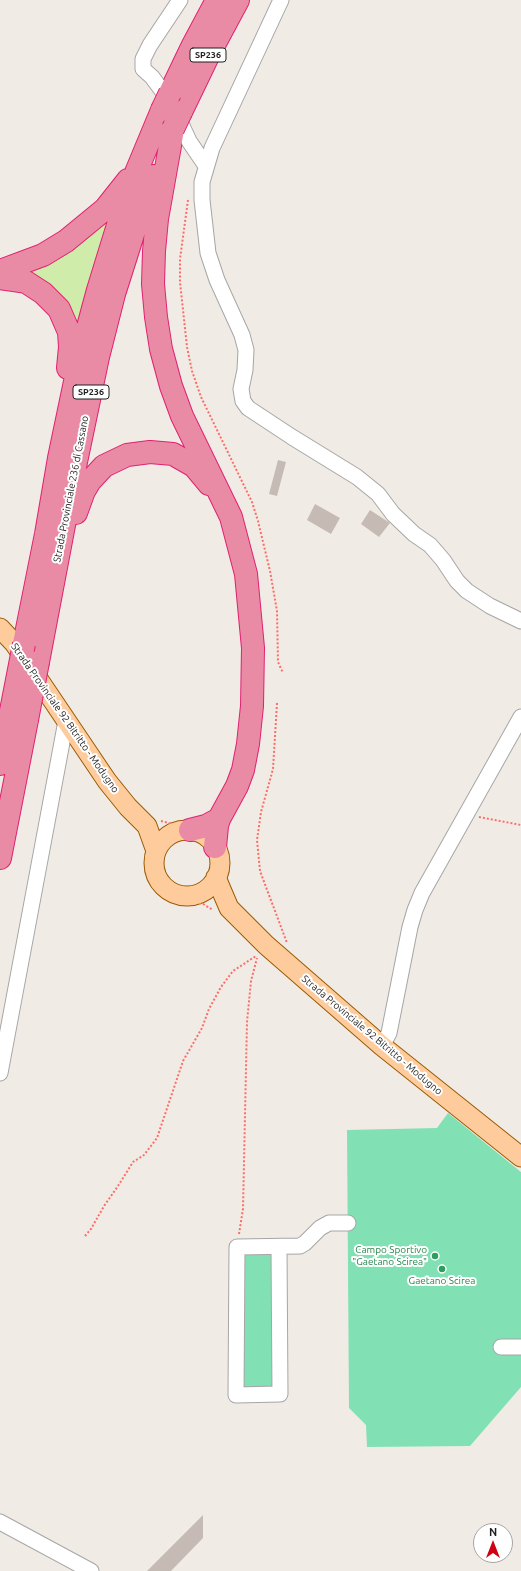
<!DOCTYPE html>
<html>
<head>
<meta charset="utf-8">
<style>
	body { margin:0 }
	#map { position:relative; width:521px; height:1571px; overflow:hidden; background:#f0ece5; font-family:Ubuntu,sans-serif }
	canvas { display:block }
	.north { position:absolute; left:473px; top:1523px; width:40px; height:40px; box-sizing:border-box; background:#fff; border:1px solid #a5a5a5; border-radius:50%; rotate:0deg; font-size:11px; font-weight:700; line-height:16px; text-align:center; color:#1f1f1f }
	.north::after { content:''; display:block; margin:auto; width:14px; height:18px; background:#cf0011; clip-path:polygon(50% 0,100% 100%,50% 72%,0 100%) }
</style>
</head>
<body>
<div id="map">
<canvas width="521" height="1571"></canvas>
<div class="north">N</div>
</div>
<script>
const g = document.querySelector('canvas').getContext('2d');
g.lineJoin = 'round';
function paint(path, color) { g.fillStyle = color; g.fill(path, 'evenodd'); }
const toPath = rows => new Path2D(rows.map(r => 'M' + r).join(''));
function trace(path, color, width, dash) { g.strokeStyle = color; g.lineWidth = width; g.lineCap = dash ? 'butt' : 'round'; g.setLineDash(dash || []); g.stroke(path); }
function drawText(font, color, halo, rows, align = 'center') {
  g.font = font + ' Ubuntu,sans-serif'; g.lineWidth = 4; g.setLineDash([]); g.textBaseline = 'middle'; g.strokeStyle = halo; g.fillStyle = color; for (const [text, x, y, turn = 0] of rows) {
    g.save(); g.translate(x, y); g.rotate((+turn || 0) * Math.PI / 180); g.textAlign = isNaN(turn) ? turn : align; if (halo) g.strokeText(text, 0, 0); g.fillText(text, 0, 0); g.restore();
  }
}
paint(toPath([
	[111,213,80,328,40,287,27,268]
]), '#d0ecaa');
paint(toPath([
	[448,1113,521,1172,521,1387,470,1446,367,1447,366,1425,349,1408,347,1130,437,1128],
	[277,1243,278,1391,233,1392,234,1244]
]), '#81e1b4');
paint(toPath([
	[278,460,286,462,277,496,269,494],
	[315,504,340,518,331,534,307,520],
	[370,510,390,523,379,537,361,524],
	[203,1515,203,1538,171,1571,147,1571]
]), '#c5bbb4');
const minor = toPath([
	[180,0,150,45,143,59,143,69,152,77,172,104,189,141,206,166],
	[281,0,212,148,202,182,202,200,208,253,217,280,242,335,246,350,245,370,241,389,243,401,248,408,292,437,357,477,378,494,393,514,414,534,430,545,443,560,457,581,467,591,490,606,521,621],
	[382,1046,389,1033,410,927,415,910,422,893,521,717],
	[0,1073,66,721],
	[279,1247,280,1394,236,1395,237,1247,300,1246,305,1243,320,1228,329,1223,348,1223],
	[501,1347,521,1347],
	[0,1522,91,1571]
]);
const major = toPath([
	[0,628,14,643,107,781,128,807,147,826,156,851],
	'154 863a33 33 0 1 1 66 0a33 33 0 1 1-66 0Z',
	[216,877,220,887,229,908,266,945,382,1046,521,1157]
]);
const highway = toPath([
	[170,93,192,47,217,0],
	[181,112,208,56,238,0],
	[173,129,157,219,154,251,153,284,156,317,161,349,171,386,182,416,231,517,246,574,253,648,252,706,248,744,243,770,237,786,219,819,217,826,215,847],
	[0,271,43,255,66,241,105,209,128,180],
	[0,278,26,282,43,293,59,309,69,332,70,347,68,368],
	[76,513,84,491,90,481,104,466,127,455,150,452,173,454,194,466,209,484],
	[24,644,46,534,59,458,81,353,98,290,118,225,137,170,162,110],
	[38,662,76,462,98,357,114,294,134,231,154,176],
	[0,764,10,716],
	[190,830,206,826,219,819],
	[0,858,27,720]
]);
trace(minor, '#a6a6a6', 17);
trace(major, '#9b5a00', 21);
trace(highway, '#e02172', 24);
trace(toPath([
	[188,200,180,259,180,282,187,347,192,371,201,397,252,502,258,521,270,571,277,611,278,662,283,673],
	[277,703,273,769,261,812,257,840,260,871,287,943],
	[479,817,521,825],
	[161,821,176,825],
	[149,864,150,873,153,883,161,892,170,898,181,901,195,902,203,904,213,910],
	[239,1234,243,1209,247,1022,251,981,257,958],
	[85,1236,91,1229,104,1206,118,1186,133,1162,144,1155,157,1138,183,1061,202,1028,209,1009,221,987,233,971,256,956]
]), '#fe6c69', 2, [2, 2]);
trace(minor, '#fff', 15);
trace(major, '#fecc9c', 19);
trace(highway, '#ea8ba5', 22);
const highwayBridge = toPath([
	[162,110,170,93],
	[173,129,181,112],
	[10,716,24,644],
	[27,720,38,662]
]);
trace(highwayBridge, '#e02172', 24, []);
trace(highwayBridge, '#ea8ba5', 22);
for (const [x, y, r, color] of [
	[435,1256,4,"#2e9e5b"],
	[442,1269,4,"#2e9e5b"]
]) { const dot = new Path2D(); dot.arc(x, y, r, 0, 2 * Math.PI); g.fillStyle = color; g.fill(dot); trace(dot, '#fff', 1.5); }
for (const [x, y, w] of [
	[208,55,36],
	[91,392,36]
]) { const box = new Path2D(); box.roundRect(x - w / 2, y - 7, w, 14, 3); g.fillStyle = '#fff'; g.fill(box); trace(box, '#1f1f1f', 1); }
drawText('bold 9px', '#1f1f1f', null, [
	["SP236",208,55],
	["SP236",91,392]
]);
drawText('10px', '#1f1f1f', '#fff', [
	["Strada Provinciale 236 di Cassano",71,489,-79],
	["Strada Provinciale 92 Bitritto - Modugno",65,718,55],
	["Strada Provinciale 92 Bitritto - Modugno",372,1035,40]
]);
drawText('10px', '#27864d', '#fff', [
	["Campo Sportivo",427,1250],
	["\"Gaetano Scirea\"",427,1262],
	["Gaetano Scirea",442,1281,"center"]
], 'right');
</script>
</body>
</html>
